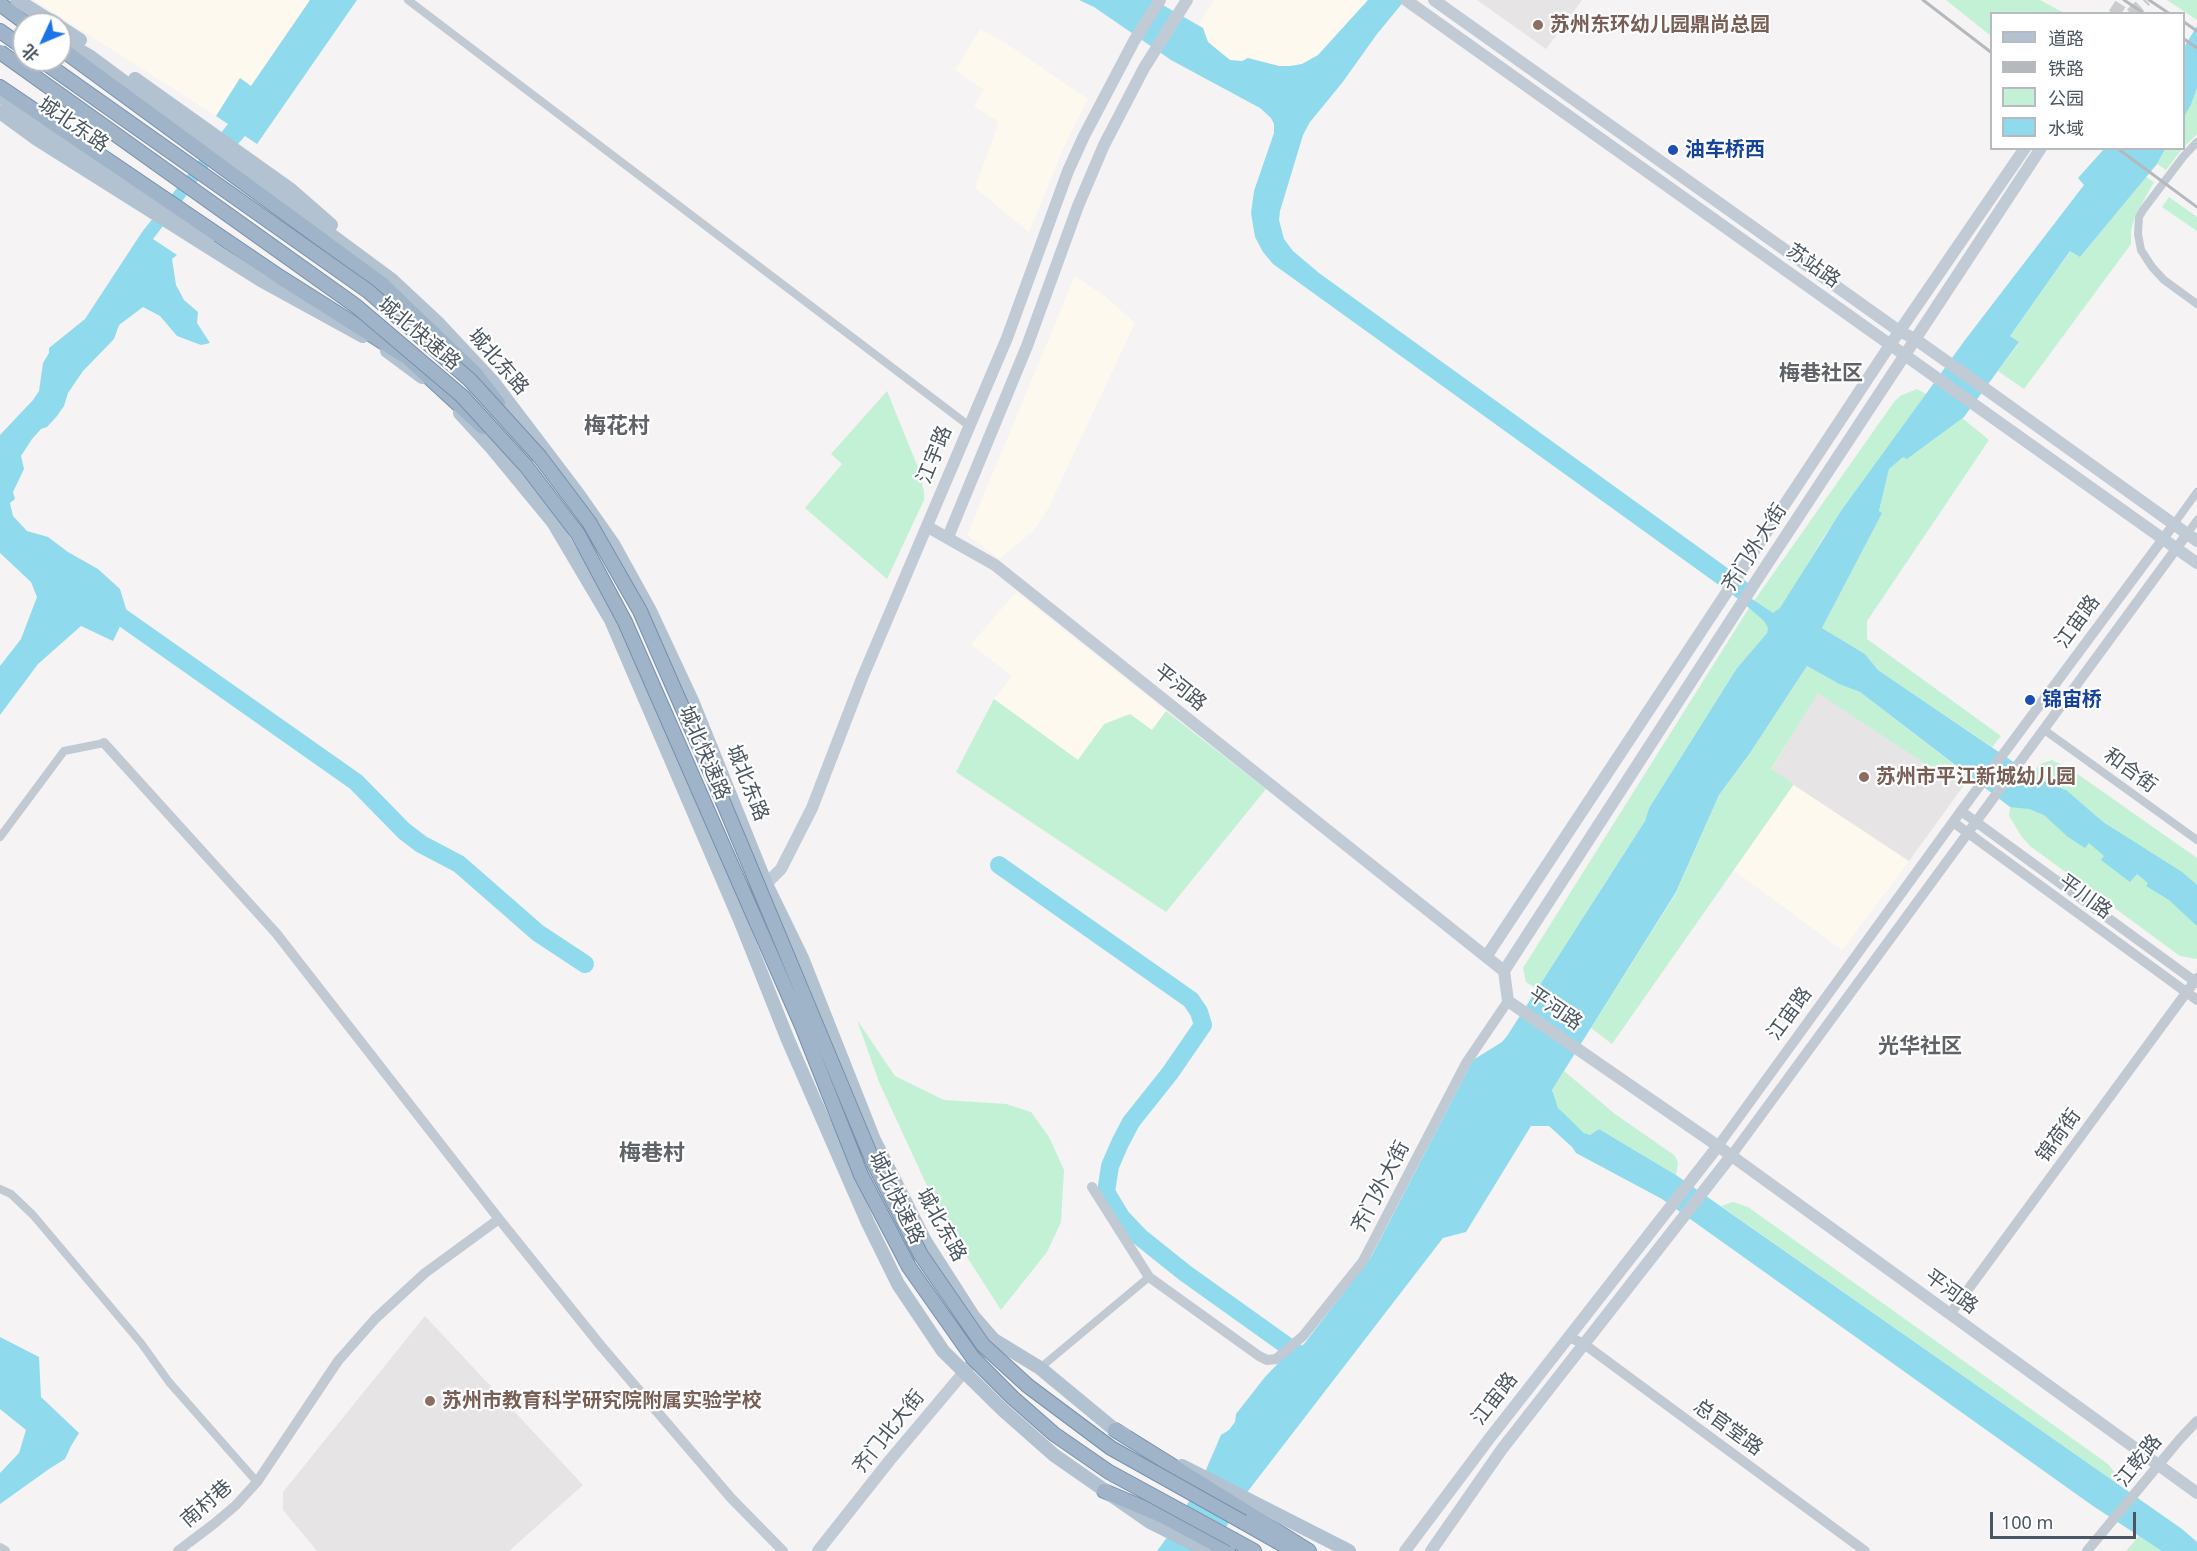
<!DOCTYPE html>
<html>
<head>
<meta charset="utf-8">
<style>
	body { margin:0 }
	#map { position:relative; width:2197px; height:1551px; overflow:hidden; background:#f5f3f3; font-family:"Noto Sans","Noto Sans SC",sans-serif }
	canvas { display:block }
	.legend { position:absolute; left:1990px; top:12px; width:195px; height:138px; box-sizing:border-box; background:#fff; border:2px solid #b7bbc0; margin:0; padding:8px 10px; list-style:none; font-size:18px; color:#4a5661 }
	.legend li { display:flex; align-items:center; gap:12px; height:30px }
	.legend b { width:30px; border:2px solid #b7bbc0 }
	.north { position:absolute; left:12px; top:12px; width:60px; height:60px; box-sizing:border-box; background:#fff; border:2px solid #b7bbc0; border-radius:50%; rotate:226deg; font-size:16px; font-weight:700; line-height:24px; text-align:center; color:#4a5661 }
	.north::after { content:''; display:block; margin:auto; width:21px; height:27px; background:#1a73e8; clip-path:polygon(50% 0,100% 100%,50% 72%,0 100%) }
	.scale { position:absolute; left:1990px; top:1512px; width:146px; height:27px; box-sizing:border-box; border:3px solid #4a5661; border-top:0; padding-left:8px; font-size:18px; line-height:21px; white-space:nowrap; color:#4a5661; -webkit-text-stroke:4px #fff; paint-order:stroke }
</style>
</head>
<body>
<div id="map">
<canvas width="2197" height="1551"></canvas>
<ul class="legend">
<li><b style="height:8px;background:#b3c2d1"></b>道路</li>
<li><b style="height:8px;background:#b5b8bd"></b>铁路</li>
<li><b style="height:16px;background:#c3f1d5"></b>公园</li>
<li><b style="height:16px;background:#90daee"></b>水域</li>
</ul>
<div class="north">北</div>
<div class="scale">100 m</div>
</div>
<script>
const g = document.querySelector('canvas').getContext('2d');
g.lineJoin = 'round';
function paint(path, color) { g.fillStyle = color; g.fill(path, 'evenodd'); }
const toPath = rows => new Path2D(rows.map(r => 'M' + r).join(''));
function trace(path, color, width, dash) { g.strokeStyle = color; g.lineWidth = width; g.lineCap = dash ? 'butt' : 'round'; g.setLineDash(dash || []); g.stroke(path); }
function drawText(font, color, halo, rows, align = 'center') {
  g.font = font + ' "Noto Sans","Noto Sans SC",sans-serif'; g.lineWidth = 4.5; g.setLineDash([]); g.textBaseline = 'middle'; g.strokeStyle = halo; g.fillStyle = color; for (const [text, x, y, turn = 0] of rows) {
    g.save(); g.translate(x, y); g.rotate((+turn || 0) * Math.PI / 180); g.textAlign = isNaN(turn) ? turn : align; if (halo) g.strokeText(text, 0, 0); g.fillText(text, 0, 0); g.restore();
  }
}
paint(toPath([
	[34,0,310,0,251,86,240,79,216,116],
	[1214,0,1368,0,1318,55,1302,64,1290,66,1279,66,1248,58,1242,61,1230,60,1213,48,1205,37,1203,28,1198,25],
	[980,29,1004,42,1088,99,1067,140,1029,232,975,188,999,122,974,106,984,90,955,70],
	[1075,276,1106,297,1135,323,1048,509,1033,531,999,559,967,535],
	[1016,592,1166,711,1152,730,1078,760,994,699,1012,676,971,644],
	[1794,784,1909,861,1842,950,1733,870]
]), '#fdf9ef');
paint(toPath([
	[1477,0,1582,0,1546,49],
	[1818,692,1962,788,1909,861,1771,770],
	[425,1316,583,1485,509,1551,317,1551,283,1510,283,1492]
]), '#e6e4e5');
paint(toPath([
	[1946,0,2040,0,2064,13,1992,14,1991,36],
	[2168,0,2197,0,2197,20,2167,0],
	[2197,88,2197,134,2184,147,2184,117,2191,105],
	[2165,149,2182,149,2166,170,2157,164],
	[2146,177,2154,182,2135,216,2131,230,2131,244,2024,389,1998,371,2019,343,2010,336,2071,250,2080,257],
	[2169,197,2197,217,2197,231,2162,207],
	[1917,389,1926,394,1823,538,1767,633,1737,668,1649,808,1645,821,1537,989,1526,982,1523,968,1749,608,1894,402,1900,396],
	[887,391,919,470,924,492,924,500,887,579,805,508,842,464,831,454],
	[1962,418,1989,440,1867,621,1867,639,2001,736,1992,747,1878,670,1865,654,1822,628,1881,514,1879,511,1889,469,1903,456,1907,459],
	[1807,666,1839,684,1860,692,1970,777,1962,788,1818,693,1771,769,1794,784,1612,1044,1591,1028,1676,893,1719,795,1750,753],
	[994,699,1078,760,1104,724,1130,714,1152,730,1166,711,1266,789,1166,912,956,772],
	[2052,760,2069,768,2197,858,2197,959,2180,956,2030,846,2022,837,2009,816,2011,802,2040,764],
	[857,1020,895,1076,944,1100,1006,1104,1031,1112,1049,1137,1064,1170,1061,1222,1047,1252,1001,1310,942,1218,879,1082],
	[1564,1071,1615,1114,1674,1155,1678,1162,1676,1175,1599,1129,1592,1134,1587,1135,1560,1112,1556,1104,1552,1090],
	[1733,1202,1748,1207,2108,1464,2116,1474,2113,1481,1721,1206],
	[2139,1536,2155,1545,2162,1551,2126,1551]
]), '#c3f1d5');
paint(toPath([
	[310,0,357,0,257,144,245,136,224,160,216,157,153,239,177,255,172,259,176,285,184,300,198,312,197,323,210,343,201,345,177,336,160,316,143,307,119,325,114,339,83,371,68,393,64,406,57,416,47,427,41,429,32,439,21,456,24,469,13,492,15,499,10,503,13,516,27,531,48,537,68,552,98,569,120,589,127,612,113,641,81,626,38,664,0,715,0,666,21,639,37,597,31,582,0,553,0,435,33,400,39,391,43,363,49,353,49,348,85,319,142,232,228,124,216,116,240,78,251,86],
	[1079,0,1154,0,1203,28,1208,42,1230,60,1242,61,1248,58,1279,66,1290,66,1302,64,1318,55,1368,0,1405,0,1377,34,1342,83,1310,122,1303,135,1280,211,1279,220,1284,239,1293,251,1319,273,1751,585,1746,595,1773,613,1780,608,1841,511,1965,340,2084,185,2078,178,2104,149,2165,149,2157,164,2080,257,2070,251,2010,336,2019,342,1964,417,1907,459,1903,457,1889,469,1879,511,1882,513,1822,628,1865,654,1878,670,2040,780,2066,790,2103,822,2182,872,2197,885,2197,926,2169,900,2146,886,2148,883,2137,874,2130,882,2101,860,2104,856,2089,843,2085,848,2068,837,2044,815,2029,809,2010,807,1860,692,1839,684,1807,666,1750,753,1719,795,1676,892,1552,1090,1558,1108,1584,1133,1590,1135,1599,1129,1676,1175,2182,1529,2197,1542,2197,1551,2162,1551,2093,1506,1662,1199,1576,1153,1572,1147,1549,1126,1531,1126,1466,1232,1443,1238,1245,1495,1212,1551,1157,1551,1171,1532,1202,1479,1221,1435,1229,1430,1235,1422,1236,1414,1265,1377,1291,1350,1299,1348,1304,1344,1371,1257,1473,1060,1502,1042,1507,1036,1645,821,1649,808,1737,668,1767,633,1768,628,1764,621,1741,601,1273,264,1263,252,1255,237,1251,213,1254,191,1274,133,1274,124,1271,118,1260,108,1171,60,1094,7],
	[2197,26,2197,88,2191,105,2184,117,2184,47],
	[0,1337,39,1357,41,1397,79,1433,71,1446,65,1459,49,1469,0,1504,0,1473,19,1453,26,1430,0,1409]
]), '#90daee');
trace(toPath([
	[103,604,356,782,404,831,421,844,459,864,538,933,585,964],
	[999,865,1191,1000,1199,1012,1203,1025,1170,1073,1131,1122,1120,1143,1110,1166,1106,1192,1121,1217,1140,1237,1185,1273,1304,1358]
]), '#90daee', 18);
trace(toPath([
	[2114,14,2123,0],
	[2131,14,2146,0]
]), '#caccce', 12, [12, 6]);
const trunk = toPath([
	[0,4,27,24],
	[0,31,24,48],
	[60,48,382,284,475,373,498,403],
	[0,87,280,277,408,358,483,427],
	[1115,1430,1309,1551],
	[1104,1491,1163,1516,1228,1551],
	[1243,1522,1294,1551],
	[1234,1540,1254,1551]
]);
trace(trunk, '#7690ad', 16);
trace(toPath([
	[408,0,968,425],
	[2197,142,2183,157,2143,210,2139,217,2138,234,2141,250,2152,267,2164,280,2197,304],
	[2174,524,2197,492],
	[2187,534,2197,520],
	[2043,729,2197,840],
	[0,837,64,751,104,743],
	[0,1189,11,1194,33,1215,141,1343,169,1382,257,1482],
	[1040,1368,1149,1277]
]), '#c1cad2', 8);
trace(toPath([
	[104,743,276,933,499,1219,601,1346,731,1498,783,1551],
	[1961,811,2197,983],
	[1953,822,2197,1000],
	[1718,1146,1961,811,2174,524],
	[1731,1156,2187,534],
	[1092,1187,1149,1277,1259,1356,1267,1360,1276,1359,1303,1336,1363,1261,1466,1063,1508,1001],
	[1950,1314,2197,978],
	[1569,1337,1584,1344,1865,1551],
	[0,1548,5,1551],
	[178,1551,215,1523,236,1505,257,1482,338,1361,375,1319,425,1273,499,1219],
	[2087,1551,2180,1439,2197,1421]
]), '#c1cad2', 10);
trace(toPath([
	[1406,0,2197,563],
	[1434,0,1899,331,1915,339,1994,395,2197,541],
	[928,527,995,565,1504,971,1508,1001,1718,1146,2197,1493],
	[948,537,1027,346,1078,206,1104,145,1144,68,1187,0],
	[746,912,766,884,781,869,812,808,863,676,1007,338,1068,171,1084,136,1134,41,1160,0],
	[1486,957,1890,345,2025,148],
	[1504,971,1762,572,2041,148],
	[818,1551,890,1460,964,1372,992,1342],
	[1405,1551,1489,1439,1718,1146],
	[1431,1551,1502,1449,1731,1156]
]), '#c1cbd6', 12);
trace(toPath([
	[17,0,55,24],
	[60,27,80,40],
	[60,39,89,56,393,281,437,322,493,382,578,494,613,544,650,611,693,703,766,884,802,958,874,1140,925,1241,973,1316,994,1340,1040,1368,1115,1430,1125,1435],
	[135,79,291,190,331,225],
	[0,95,39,128,209,236],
	[0,112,37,139,261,280,363,336],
	[387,351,422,377],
	[460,413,492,448,553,522,611,620,740,920,788,1040,868,1223,898,1284,943,1351,1003,1410,1054,1455,1150,1522,1208,1551],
	[1182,1466,1349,1551]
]), '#b3c2d1', 14);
trace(trunk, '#9fb4c9', 14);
trace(toPath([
	[1923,0,1992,53],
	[2124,0,2145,14],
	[2149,0,2170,14],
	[2184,22,2197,31],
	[2184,39,2197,48],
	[2117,148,2197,207]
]), '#b5b8bd', 3);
const trunkBridge = toPath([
	[0,52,356,306,462,396,526,466,578,534,625,622,802,1026,861,1175,909,1267,973,1358,1013,1398,1054,1434,1109,1472,1234,1540],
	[41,60,368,291,470,380,540,457,589,522,640,611,714,780,875,1166,921,1255,983,1345,1028,1386,1111,1448,1243,1522]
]);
trace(trunkBridge, '#7690ad', 16, []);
trace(trunkBridge, '#9fb4c9', 14);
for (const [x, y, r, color] of [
	[1538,25,6,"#8d6e63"],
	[1673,150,6,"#1a4fb4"],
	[2030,700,6,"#1a4fb4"],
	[1864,777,6,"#8d6e63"],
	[430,1401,6,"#8d6e63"]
]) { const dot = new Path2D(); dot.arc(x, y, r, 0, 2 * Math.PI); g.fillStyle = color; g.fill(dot); trace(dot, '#fff', 2); }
drawText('bold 20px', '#785e54', '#fff', [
	["苏州东环幼儿园鼎尚总园",1550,25],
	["苏州市平江新城幼儿园",1876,777],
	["苏州市教育科学研究院附属实验学校",442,1401]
], 'left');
drawText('20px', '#4a5661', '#fff', [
	["城北东路",73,125,34],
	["苏站路",1813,266,35],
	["城北快速路",419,334,40],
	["城北东路",498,362,49],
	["江宇路",935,455,-68],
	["齐门外大街",1755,548,-57],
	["江宙路",2078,622,-54],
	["平河路",1180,688,39],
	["城北快速路",704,753,67],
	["和合街",2130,771,36],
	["城北东路",747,783,68],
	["平川路",2085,897,36],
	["平河路",1555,1009,34],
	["江宙路",1790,1014,-54],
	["锦荷街",2059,1136,-54],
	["齐门外大街",1381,1187,-62],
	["城北快速路",896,1198,64],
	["城北东路",941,1225,61],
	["平河路",1951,1292,36],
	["江宙路",1495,1399,-52],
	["总官堂路",1728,1428,36],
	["齐门北大街",889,1432,-51],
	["江乾路",2139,1461,-51],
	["南村巷",207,1504,-41]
]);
drawText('bold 20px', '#164399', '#fff', [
	["油车桥西",1685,150],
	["锦宙桥",2042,700]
], 'left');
drawText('bold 21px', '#5f6368', '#fff', [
	["梅巷社区",1821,374],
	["光华社区",1920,1047]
]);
drawText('bold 22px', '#5f6368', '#fff', [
	["梅花村",617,427],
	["梅巷村",652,1154]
]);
</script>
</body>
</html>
